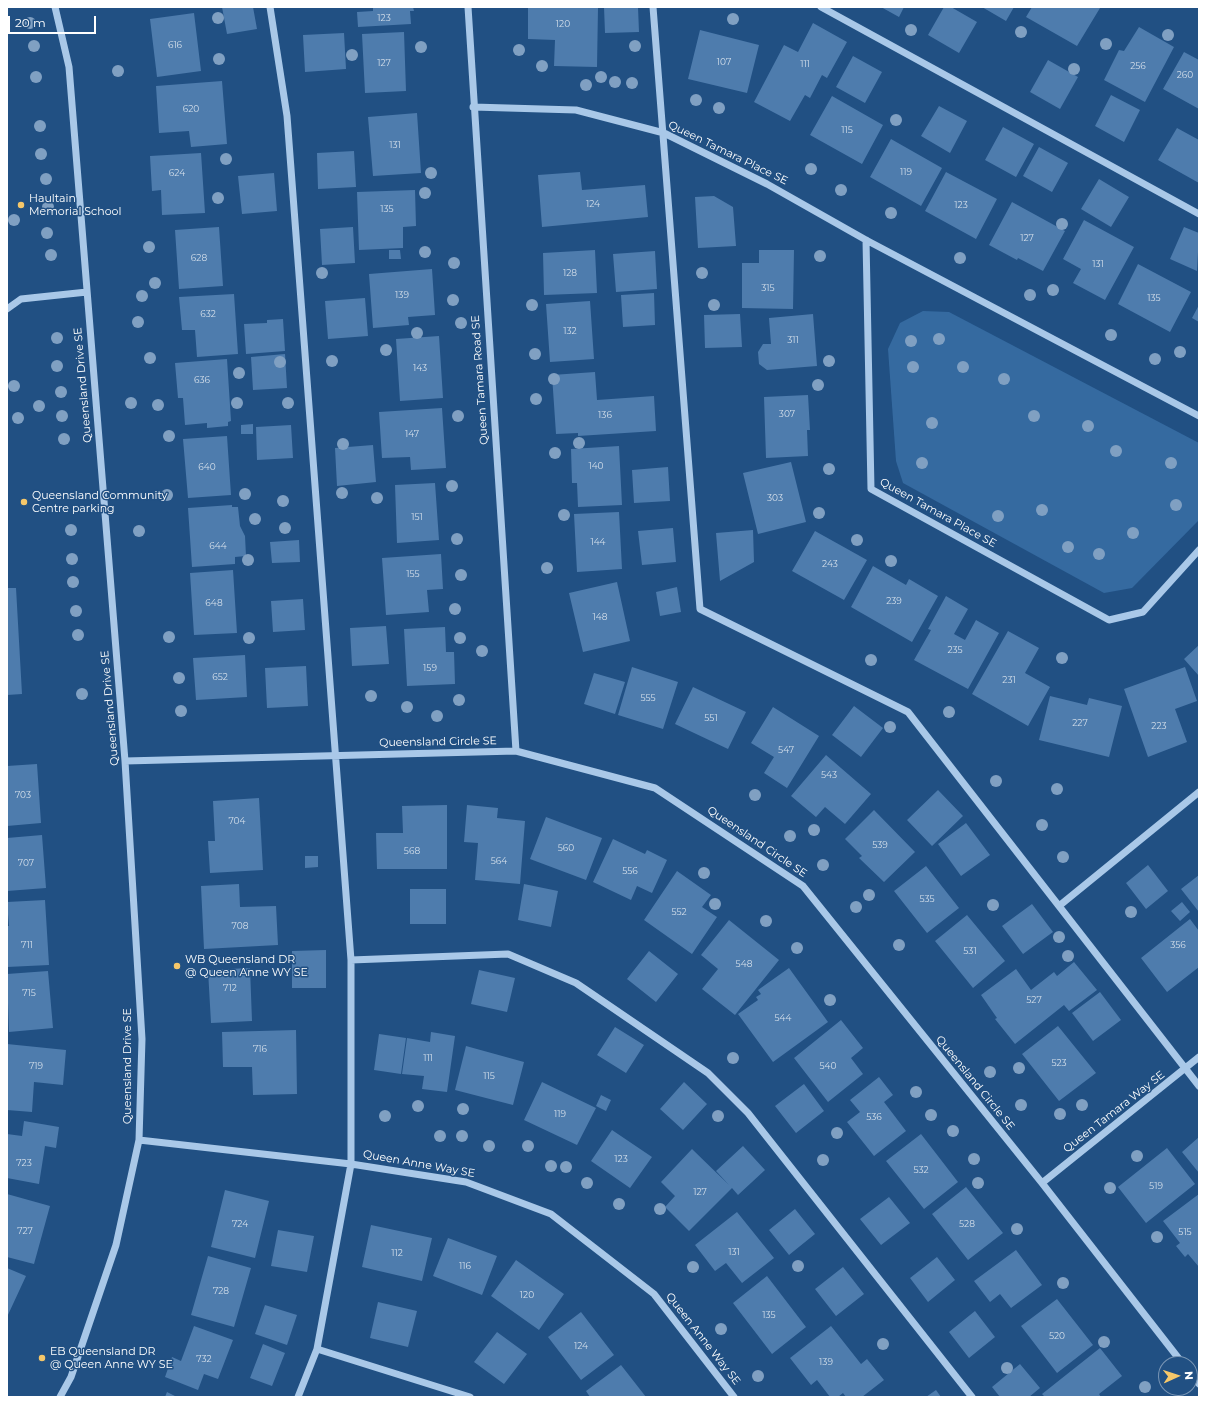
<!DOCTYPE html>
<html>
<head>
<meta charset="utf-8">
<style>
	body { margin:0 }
	#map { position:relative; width:1206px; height:1404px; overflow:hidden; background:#215083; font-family:Montserrat,sans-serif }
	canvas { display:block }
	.frame { position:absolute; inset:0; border:8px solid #fff; pointer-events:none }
	.north { position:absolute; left:1158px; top:1356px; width:40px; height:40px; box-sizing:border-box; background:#215083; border:1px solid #7a96b5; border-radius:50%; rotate:87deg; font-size:11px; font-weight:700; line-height:16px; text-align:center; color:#fff }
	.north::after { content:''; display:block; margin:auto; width:14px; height:18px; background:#f5c76a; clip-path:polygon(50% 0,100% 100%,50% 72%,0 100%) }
	.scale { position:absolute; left:8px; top:16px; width:88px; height:18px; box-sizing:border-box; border:2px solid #fff; border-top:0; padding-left:5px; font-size:12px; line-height:14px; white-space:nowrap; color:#fff; -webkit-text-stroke:3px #215083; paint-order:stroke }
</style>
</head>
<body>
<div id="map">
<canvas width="1206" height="1404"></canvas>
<div class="frame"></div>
<div class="north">N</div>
<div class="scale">20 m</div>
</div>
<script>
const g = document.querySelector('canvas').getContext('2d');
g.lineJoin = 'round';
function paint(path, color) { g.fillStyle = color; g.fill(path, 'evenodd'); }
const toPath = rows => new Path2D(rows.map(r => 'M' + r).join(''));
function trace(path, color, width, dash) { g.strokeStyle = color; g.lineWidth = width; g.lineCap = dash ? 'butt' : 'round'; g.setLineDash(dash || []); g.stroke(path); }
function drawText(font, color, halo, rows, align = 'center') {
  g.font = font + ' Montserrat,sans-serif'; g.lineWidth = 3; g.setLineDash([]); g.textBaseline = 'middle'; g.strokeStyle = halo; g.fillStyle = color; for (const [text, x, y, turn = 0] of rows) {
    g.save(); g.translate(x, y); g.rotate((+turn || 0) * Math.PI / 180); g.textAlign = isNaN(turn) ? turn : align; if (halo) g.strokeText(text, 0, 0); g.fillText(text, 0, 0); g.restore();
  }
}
paint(toPath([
	[923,311,949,312,1199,443,1199,520,1132,588,1104,593,903,483,896,461,888,349,900,323]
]), '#356aa0');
paint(toPath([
	[222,7,253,7,257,29,227,34],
	[373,7,413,7,414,11,410,11,411,24,358,27,357,12,373,11],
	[528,7,598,8,597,67,554,66,555,40,528,39],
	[604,7,638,7,639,32,605,33],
	[881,7,904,7,899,17],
	[944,7,951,7,977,22,959,53,928,35],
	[982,7,1014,7,1006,21],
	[1032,7,1098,7,1100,8,1077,46,1026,17],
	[194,13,201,71,157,77,150,19],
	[813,23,847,42,827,78,822,75,810,98,805,95,790,121,754,102,784,45,798,52],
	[1139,27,1174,47,1145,102,1104,80,1119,50,1124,51],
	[700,30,759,45,747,93,688,79],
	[404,32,406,91,365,93,362,34],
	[344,33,346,69,305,72,303,35],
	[1184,52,1199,60,1199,109,1163,89],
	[853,56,882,72,865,103,836,87],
	[1048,60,1078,77,1060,109,1030,92],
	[222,81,227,144,191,147,189,131,159,133,156,86],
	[1111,95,1140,110,1124,142,1095,126],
	[832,96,883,125,862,164,810,135],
	[939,106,967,121,950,153,921,136],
	[417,113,421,173,373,176,368,117],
	[1003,127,1034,144,1016,177,985,160],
	[1177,128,1199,140,1199,183,1158,160],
	[891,139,942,168,921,206,870,177],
	[1039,147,1068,163,1052,192,1023,176],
	[354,151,356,187,318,189,317,153],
	[201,153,205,213,162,215,161,190,152,191,150,156],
	[580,172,582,190,645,185,648,217,542,227,538,175],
	[946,172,997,199,976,239,925,211],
	[274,173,277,211,242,214,238,176],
	[1099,179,1129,197,1111,227,1081,209],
	[415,190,416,226,403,227,403,248,359,250,357,192],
	[714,196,733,207,736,246,698,248,695,197],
	[1012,202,1065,231,1043,271,1018,258,1017,260,989,245],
	[1084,220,1134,247,1105,300,1073,283,1081,269,1063,259],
	[219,227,223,286,179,289,175,230],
	[353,227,355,263,322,265,320,229],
	[1184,227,1199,233,1197,271,1170,259],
	[389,250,400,250,401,259,389,259],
	[595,250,597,293,544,295,543,253],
	[759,250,794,250,793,309,742,308,742,263,759,263],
	[655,251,657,289,616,292,613,254],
	[1138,264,1191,292,1170,332,1118,304],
	[432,269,435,315,408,317,409,325,373,328,369,274],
	[654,293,655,325,623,327,621,295],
	[234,294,238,354,197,357,195,330,182,330,179,297],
	[365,298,368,336,328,339,325,301],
	[590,301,594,359,550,362,546,304],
	[1199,305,1199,322,1192,318],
	[740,314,742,347,705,348,704,315],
	[813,314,817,366,767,370,759,364,758,352,763,344,771,344,769,318],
	[283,319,285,351,246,354,244,324,267,323,267,320],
	[439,336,443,398,400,401,396,339],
	[285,354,287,388,253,390,251,357],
	[227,359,231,421,228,422,228,426,207,428,207,423,185,425,183,398,178,398,175,363],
	[595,372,597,400,654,396,656,431,578,436,578,433,556,434,552,375],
	[808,395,810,430,807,430,808,456,766,458,764,397],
	[442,408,446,468,411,470,410,457,382,458,379,412],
	[253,424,253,434,241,434,241,425],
	[291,425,293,458,257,460,256,427],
	[227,436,231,495,188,498,183,439],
	[373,445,376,482,337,486,335,448],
	[619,446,622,505,578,507,577,483,572,483,571,449],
	[791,462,806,522,758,534,743,473],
	[668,467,670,501,634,503,632,470],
	[435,483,439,540,397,543,395,485],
	[232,505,232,507,238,507,240,526,245,536,246,556,235,557,235,564,192,567,188,508],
	[619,512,622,569,577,572,574,514],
	[673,528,676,562,642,565,638,531],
	[753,530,754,562,720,581,716,533],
	[815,531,867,560,844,600,792,571],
	[299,540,300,562,272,563,270,542],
	[441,554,443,589,427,590,429,612,386,615,382,558],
	[873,566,906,585,909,579,938,596,912,642,851,607],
	[233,570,237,633,194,635,190,573],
	[617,582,630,641,583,652,569,593],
	[677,587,681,612,660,616,656,592],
	[7,588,16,588,22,694,7,695],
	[946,596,968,609,954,634,965,640,976,620,999,633,968,689,914,660,931,630,928,629],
	[303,599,305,630,273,632,271,601],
	[386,626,389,664,352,666,350,628],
	[445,627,446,652,454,652,455,684,407,686,404,629],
	[1008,631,1039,648,1025,673,1050,687,1028,726,972,694],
	[1199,645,1199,676,1184,659],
	[245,655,247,697,196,700,193,658],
	[306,666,308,706,267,708,265,668],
	[632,667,678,682,663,729,618,715],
	[1185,667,1197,701,1175,709,1187,742,1148,757,1124,689],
	[594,673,625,682,615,714,584,704],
	[693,687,746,712,728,749,675,724],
	[1050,696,1087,705,1089,698,1122,706,1109,757,1039,740],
	[854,706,883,728,861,757,832,735],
	[773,707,819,736,787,788,764,773,774,757,751,743],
	[826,755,871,794,845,824,825,807,816,817,791,796],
	[37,764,41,823,7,826,7,766],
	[938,790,963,816,932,846,907,820],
	[259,798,263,870,210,873,208,841,215,841,213,801],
	[447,805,447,869,377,869,376,833,403,833,402,806],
	[467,805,498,808,497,818,525,821,520,884,475,880,478,843,464,842],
	[874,810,915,852,884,882,859,858,862,856,845,839],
	[546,817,602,838,586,880,530,859],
	[966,823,990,855,961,876,938,844],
	[42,835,46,888,7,891,7,838],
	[613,839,645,854,647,850,667,860,652,893,637,886,631,900,593,882],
	[305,856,318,856,318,867,305,868],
	[1148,865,1168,891,1146,909,1126,883],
	[926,866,959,908,927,933,894,891],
	[677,871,711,895,702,907,717,917,692,954,644,920],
	[1199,875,1199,912,1181,889],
	[239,884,240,907,276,906,278,945,204,949,201,886],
	[524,884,558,891,551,927,518,920],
	[410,889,446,889,446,924,410,924],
	[45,900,49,965,7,967,7,926,9,926,7,902],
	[1182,902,1190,912,1180,921,1171,911],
	[1032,904,1053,932,1023,954,1002,926],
	[967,915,1005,961,973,988,935,941],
	[1190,919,1199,931,1199,967,1167,992,1141,958],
	[729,920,779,960,735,1015,702,989,718,969,701,955],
	[326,950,326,988,292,988,292,951],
	[649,951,678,974,656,1002,627,979],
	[1074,962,1097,990,1069,1011,1064,1005,1015,1044,995,1019,997,1018,981,995,1016,969,1031,990,1054,972,1057,976],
	[250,968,252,1021,211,1023,208,970],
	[789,968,828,1022,773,1062,738,1014,758,1000,756,997,761,994,758,990],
	[479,970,515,978,507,1012,471,1004],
	[48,971,53,1028,9,1032,7,974],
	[1100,992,1121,1020,1093,1041,1072,1013],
	[841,1020,863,1048,851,1058,863,1074,828,1102,794,1058],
	[1058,1026,1096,1073,1059,1101,1022,1054],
	[615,1027,644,1045,626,1073,597,1055],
	[296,1030,297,1094,253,1095,252,1067,223,1067,222,1032],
	[431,1032,455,1036,447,1092,422,1089,424,1076,402,1074,407,1038,430,1042],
	[379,1034,406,1038,401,1074,374,1070],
	[7,1044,66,1050,63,1085,34,1082,32,1112,7,1110],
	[466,1046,524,1062,513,1105,455,1090],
	[879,1077,893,1095,884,1102,906,1131,874,1156,847,1122,860,1112,850,1100],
	[542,1082,596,1108,577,1145,524,1120],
	[684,1082,707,1104,683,1130,660,1109],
	[804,1084,824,1111,796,1133,775,1106],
	[601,1095,611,1100,606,1111,596,1106],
	[24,1121,59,1127,56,1148,45,1146,39,1184,7,1178,7,1134,22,1136],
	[612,1130,652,1157,630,1188,591,1161],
	[921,1134,958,1182,924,1209,886,1161],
	[1199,1137,1199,1173,1182,1152],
	[743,1146,765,1170,738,1195,732,1188,689,1231,665,1207,675,1196,661,1182,692,1149,729,1185,716,1171],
	[1167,1148,1195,1184,1146,1223,1118,1187],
	[966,1187,1003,1233,968,1260,932,1214],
	[225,1190,269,1201,255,1258,211,1247],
	[7,1194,50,1206,34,1264,7,1257],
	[1199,1194,1199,1267,1188,1254,1185,1257,1176,1246,1180,1243,1163,1221],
	[889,1197,910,1223,881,1245,860,1219],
	[795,1209,815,1234,789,1255,769,1230],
	[737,1212,774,1258,742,1283,726,1263,715,1271,695,1245],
	[371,1225,432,1238,422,1281,362,1267],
	[278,1230,314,1236,307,1272,271,1266],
	[448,1238,497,1256,482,1295,433,1276],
	[1016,1250,1042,1285,1011,1308,1000,1294,990,1302,974,1281],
	[208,1256,251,1268,234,1327,191,1315],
	[937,1257,955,1280,928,1302,910,1278],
	[516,1260,564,1294,539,1330,491,1296],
	[843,1267,864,1294,836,1316,815,1289],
	[7,1268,26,1276,7,1317],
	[767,1276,806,1327,772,1354,733,1303],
	[1057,1299,1093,1345,1057,1373,1021,1326],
	[378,1302,417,1311,408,1347,370,1338],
	[265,1305,297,1315,287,1345,255,1334],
	[975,1311,995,1337,969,1358,949,1332],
	[581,1312,614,1355,581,1380,548,1337],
	[194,1326,233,1340,218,1379,204,1374,198,1390,165,1377,172,1357,181,1361],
	[831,1326,861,1364,867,1359,884,1380,862,1397,846,1397,843,1393,838,1397,830,1397,817,1380,811,1385,790,1358],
	[497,1332,527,1354,504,1384,474,1362],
	[263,1344,285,1353,272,1386,250,1378],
	[1100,1348,1122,1376,1099,1394,1101,1397,1045,1397,1042,1394],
	[1020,1364,1040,1388,1029,1397,1000,1397,992,1387],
	[621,1365,646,1397,590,1397,586,1391],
	[936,1390,941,1397,926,1397],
	[167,1392,177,1397,165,1397]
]), '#4e7cad');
trace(toPath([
	[55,7,69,67,125,761,142,1039,139,1140,116,1245,71,1377,60,1397],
	[270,7,287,116,351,960,351,1164,317,1349,298,1397],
	[468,7,516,751],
	[653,7,700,609,908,712,1199,1086],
	[821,7,1199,214],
	[473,107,576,110,664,133,767,184,866,240,1199,416],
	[866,240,871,489,1109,620,1143,612,1199,550],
	[7,309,21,299,87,292],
	[125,761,516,751,655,788,803,886,1042,1183,1183,1364],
	[1059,906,1199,792],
	[351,960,508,954,576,983,708,1073,748,1113,972,1397],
	[139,1140,351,1164,466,1182,551,1214,654,1294,734,1397],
	[1042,1183,1199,1057],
	[317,1349,470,1397],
	[1190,1372,1199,1384]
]), '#a9c8e8', 7);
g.fillStyle = '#80a0c2';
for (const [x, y] of [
	[218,18],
	[733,19],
	[30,23],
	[911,30],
	[1021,32],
	[1168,35],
	[1106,44],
	[34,46],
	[635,46],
	[421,47],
	[519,50],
	[352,55],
	[219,59],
	[542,66],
	[1074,69],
	[118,71],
	[36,77],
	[601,77],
	[615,82],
	[632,83],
	[586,85],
	[696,100],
	[719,108],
	[896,120],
	[40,126],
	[41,154],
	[226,159],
	[811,169],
	[431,173],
	[46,179],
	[841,190],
	[425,193],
	[218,198],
	[48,207],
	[891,213],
	[14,220],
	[1062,224],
	[47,233],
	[149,247],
	[425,252],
	[51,255],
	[820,256],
	[960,258],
	[454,263],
	[322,273],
	[702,273],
	[155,283],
	[1053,290],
	[1030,295],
	[142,296],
	[453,300],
	[532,305],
	[714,305],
	[138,322],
	[461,323],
	[417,333],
	[1111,335],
	[57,338],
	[939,339],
	[911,341],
	[386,350],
	[1180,352],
	[535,354],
	[150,358],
	[1155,359],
	[332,361],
	[829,361],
	[280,362],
	[57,366],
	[913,367],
	[963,367],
	[239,373],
	[554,379],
	[1004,379],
	[818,385],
	[14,386],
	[61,392],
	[536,399],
	[131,403],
	[237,403],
	[288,403],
	[158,405],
	[39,406],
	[62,416],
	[458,416],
	[1034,416],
	[18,418],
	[932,423],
	[1088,426],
	[169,436],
	[64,439],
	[579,443],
	[343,444],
	[1116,451],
	[555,453],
	[922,463],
	[1171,463],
	[829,469],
	[452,486],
	[342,493],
	[245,494],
	[167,495],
	[377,498],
	[283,501],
	[1176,505],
	[1042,510],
	[819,513],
	[564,515],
	[998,516],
	[255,519],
	[285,528],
	[71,530],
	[139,531],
	[1133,533],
	[457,539],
	[857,540],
	[1068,547],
	[1099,554],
	[72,559],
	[248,560],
	[891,561],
	[547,568],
	[461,575],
	[73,582],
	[455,609],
	[76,611],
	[78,635],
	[169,637],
	[249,638],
	[460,638],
	[482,651],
	[1062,658],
	[871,660],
	[179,678],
	[82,694],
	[371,696],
	[459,700],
	[407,707],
	[181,711],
	[949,712],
	[437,716],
	[890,727],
	[996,781],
	[1057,789],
	[755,795],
	[1042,825],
	[814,830],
	[790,836],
	[1063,857],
	[823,865],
	[704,873],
	[869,895],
	[715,904],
	[993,905],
	[856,907],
	[1131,912],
	[766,921],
	[1059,937],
	[899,945],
	[797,948],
	[1068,956],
	[830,1000],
	[733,1058],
	[1019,1068],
	[990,1072],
	[916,1092],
	[1021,1105],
	[1082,1105],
	[418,1106],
	[463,1109],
	[1060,1114],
	[931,1115],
	[385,1116],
	[718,1116],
	[953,1131],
	[837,1133],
	[440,1136],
	[462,1136],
	[489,1146],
	[528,1146],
	[1137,1156],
	[974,1159],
	[823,1160],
	[551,1166],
	[566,1167],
	[587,1183],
	[978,1183],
	[1110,1188],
	[619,1204],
	[660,1209],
	[1017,1229],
	[1157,1237],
	[798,1266],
	[693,1267],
	[1063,1283],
	[721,1329],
	[1104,1342],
	[883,1344],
	[1007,1368],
	[758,1376],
	[1145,1387]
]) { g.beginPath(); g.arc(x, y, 6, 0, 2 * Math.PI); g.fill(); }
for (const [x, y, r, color] of [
	[21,205,4,"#f5c76a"],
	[24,502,4,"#f5c76a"],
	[177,966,4,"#f5c76a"],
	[42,1358,4,"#f5c76a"]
]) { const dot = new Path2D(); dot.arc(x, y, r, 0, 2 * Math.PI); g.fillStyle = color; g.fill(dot); trace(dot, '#215083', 1.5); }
drawText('9px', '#d3deea', null, [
	["123",384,18],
	["120",563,24],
	["616",175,45],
	["107",724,62],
	["127",384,63],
	["111",805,64],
	["256",1138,66],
	["260",1185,75],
	["620",191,109],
	["115",847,130],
	["131",395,145],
	["119",906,172],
	["624",177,173],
	["124",593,204],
	["123",961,205],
	["135",387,209],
	["127",1027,238],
	["628",199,258],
	["131",1098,264],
	["128",570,273],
	["315",768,288],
	["139",402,295],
	["135",1154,298],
	["632",208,314],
	["132",570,331],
	["311",793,340],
	["143",420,368],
	["636",202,380],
	["307",787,414],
	["136",605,415],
	["147",412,434],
	["140",596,466],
	["640",207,467],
	["303",775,498],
	["151",417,517],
	["144",598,542],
	["644",218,546],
	["243",830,564],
	["155",413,574],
	["239",894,601],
	["648",214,603],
	["148",600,617],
	["235",955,650],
	["159",430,668],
	["652",220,677],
	["231",1009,680],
	["555",648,698],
	["551",711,718],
	["227",1080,723],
	["223",1159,726],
	["547",786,750],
	["543",829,775],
	["703",23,795],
	["704",237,821],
	["539",880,845],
	["560",566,848],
	["568",412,851],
	["564",499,861],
	["707",26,863],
	["556",630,871],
	["535",927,899],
	["552",679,912],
	["708",240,926],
	["711",27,945],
	["356",1178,945],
	["531",970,951],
	["548",744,964],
	["712",230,988],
	["715",29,993],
	["527",1034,1000],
	["544",783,1018],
	["716",260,1049],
	["111",428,1058],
	["523",1059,1063],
	["719",36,1066],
	["540",828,1066],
	["115",489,1076],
	["119",560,1114],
	["536",874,1117],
	["123",621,1159],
	["723",24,1163],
	["532",921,1170],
	["519",1156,1186],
	["127",700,1192],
	["724",240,1224],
	["528",967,1224],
	["727",25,1231],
	["515",1185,1232],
	["131",734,1252],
	["112",397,1253],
	["116",465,1266],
	["728",221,1291],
	["120",527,1295],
	["135",769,1315],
	["520",1057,1336],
	["124",581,1346],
	["732",204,1359],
	["139",826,1362]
]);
drawText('11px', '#fff', '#215083', [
	["Queen Tamara Place SE",728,153,26],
	["Queen Tamara Road SE",480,380,-94],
	["Queensland Drive SE",83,385,-95],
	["Queen Tamara Place SE",938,513,29],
	["Queensland Drive SE",110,708,-95],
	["Queensland Circle SE",438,742,-1],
	["Queensland Circle SE",757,842,34],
	["Queensland Drive SE",128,1066,-90],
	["Queensland Circle SE",975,1083,51],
	["Queen Tamara Way SE",1114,1112,-38],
	["Queen Anne Way SE",419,1164,10],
	["Queen Anne Way SE",703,1339,52]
]);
drawText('11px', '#fff', '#215083', [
	["Haultain",29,199],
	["Memorial School",29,212],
	["Queensland Community",32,496],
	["Centre parking",32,509],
	["WB Queensland DR",185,960],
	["@ Queen Anne WY SE",185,973],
	["EB Queensland DR",50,1352],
	["@ Queen Anne WY SE",50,1365]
], 'left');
</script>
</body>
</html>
